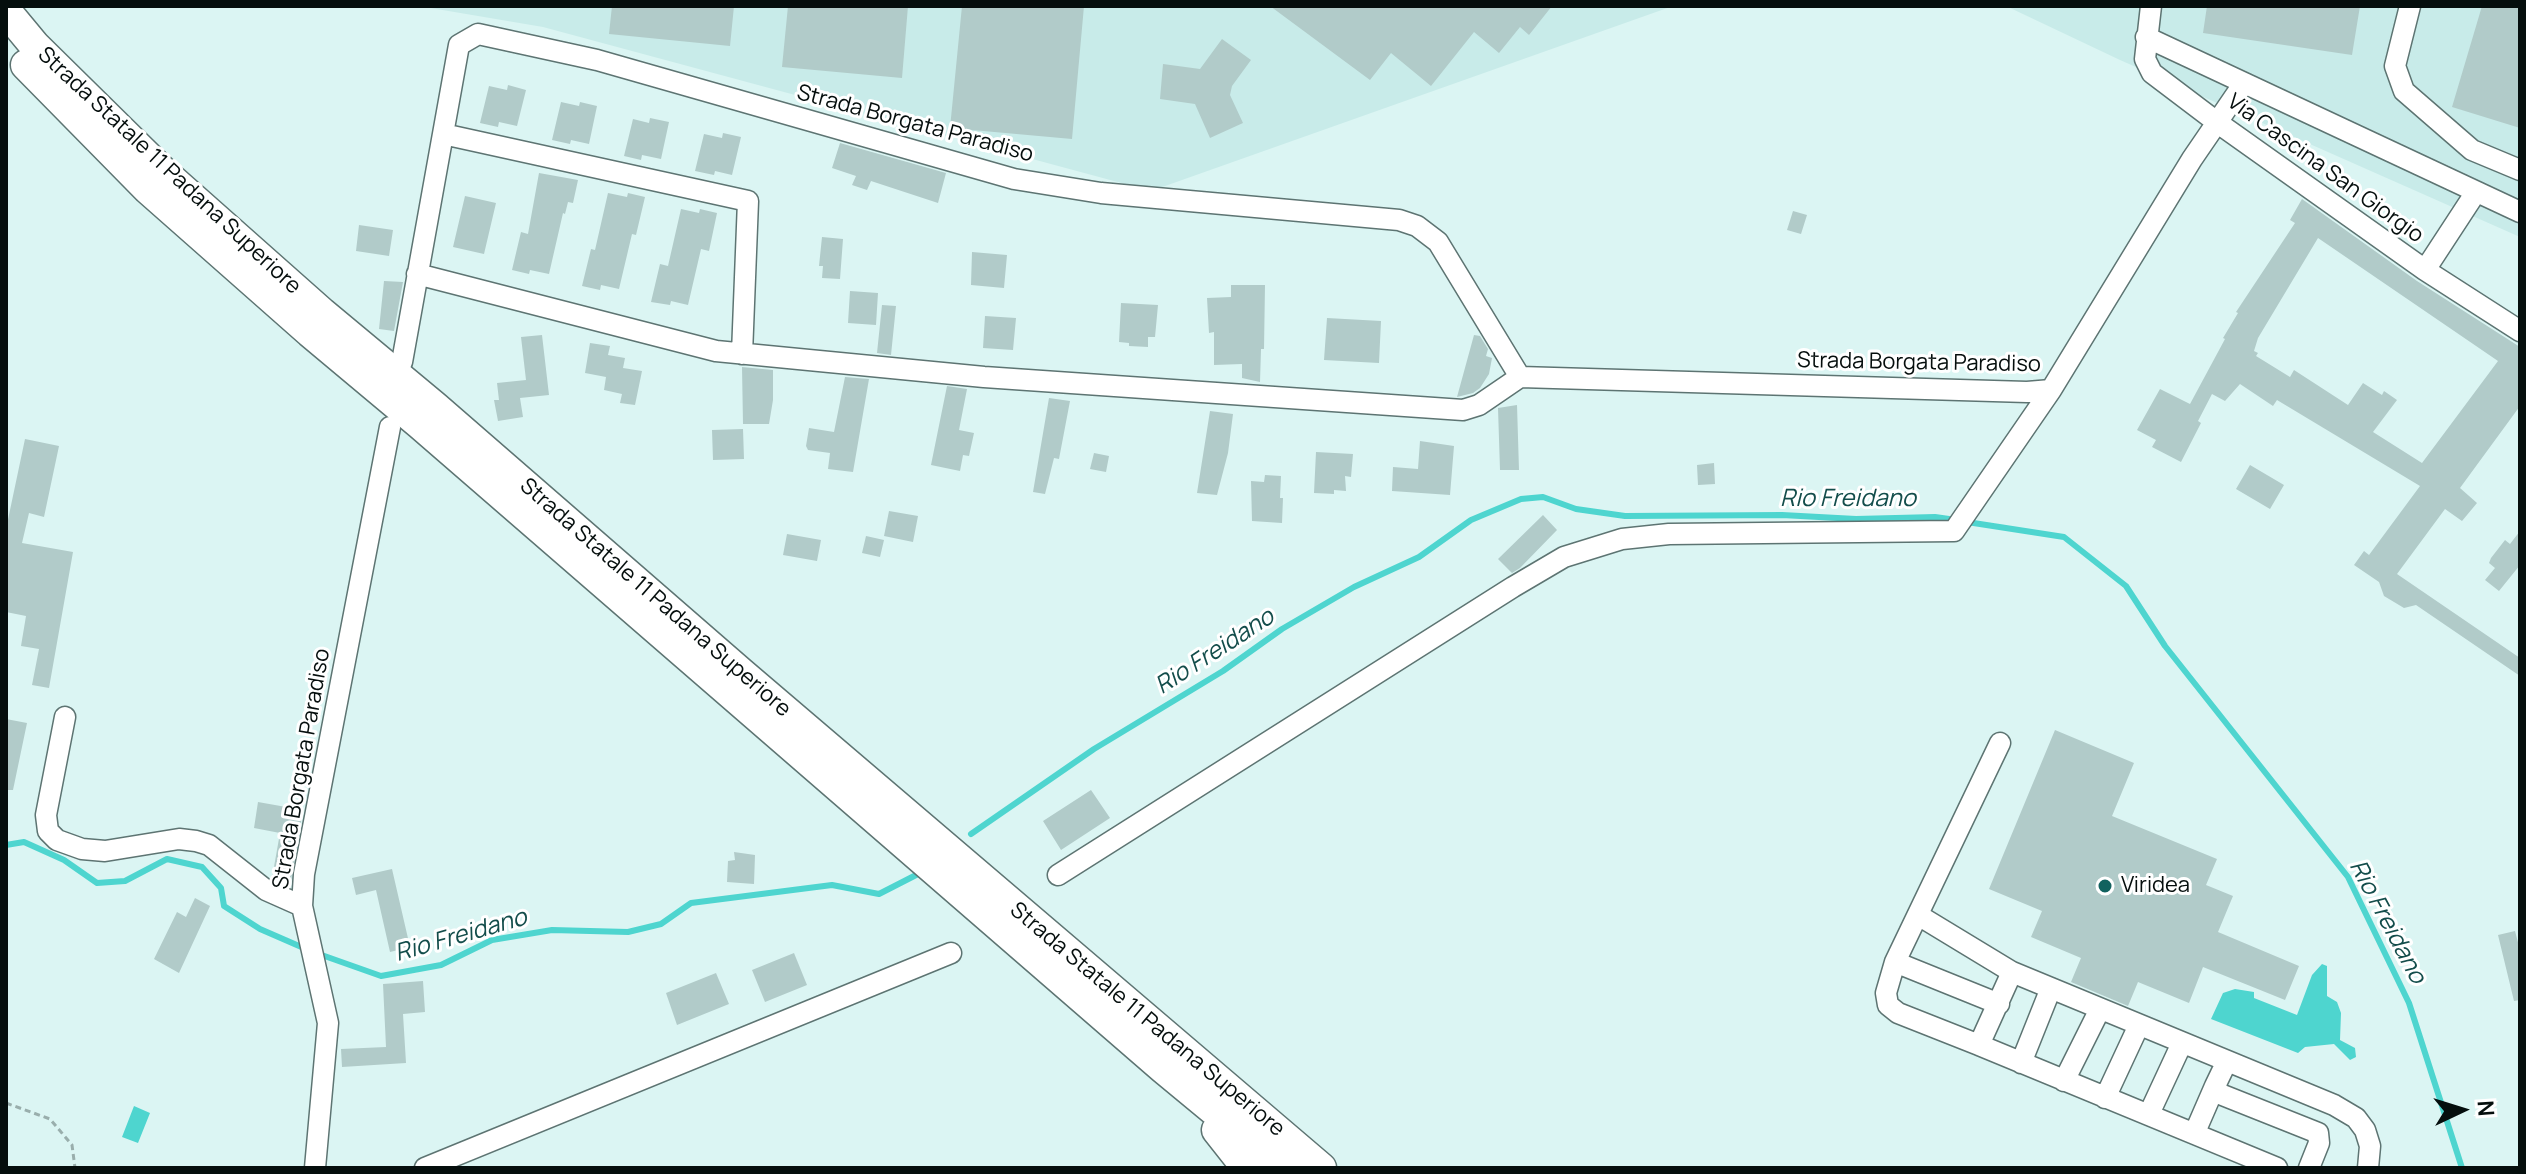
<!DOCTYPE html>
<html>
<head>
<meta charset="utf-8">
<style>
	body { margin:0 }
	#map { position:relative; width:2526px; height:1174px; overflow:hidden; background:#dbf5f3; font-family:Manrope,sans-serif }
	canvas { display:block }
	.frame { position:absolute; inset:0; border:8px solid #050e0d; pointer-events:none }
	.north { position:absolute; left:2422px; top:1070px; width:80px; height:80px; -webkit-text-stroke:6px #fff; paint-order:stroke; rotate:86deg; font-size:22px; font-weight:700; line-height:32px; text-align:center; color:#050e0d }
	.north::after { content:''; display:block; margin:auto; width:28px; height:36px; background:#050e0d; clip-path:polygon(50% 0,100% 100%,50% 72%,0 100%) }
</style>
</head>
<body>
<div id="map">
<canvas width="2526" height="1174"></canvas>
<div class="frame"></div>
<div class="north">N</div>
</div>
<script>
const g = document.querySelector('canvas').getContext('2d');
g.lineJoin = 'round';
function paint(path, color) { g.fillStyle = color; g.fill(path, 'evenodd'); }
const toPath = rows => new Path2D(rows.map(r => 'M' + r).join(''));
function trace(path, color, width, dash) { g.strokeStyle = color; g.lineWidth = width; g.lineCap = dash ? 'butt' : 'round'; g.setLineDash(dash || []); g.stroke(path); }
function drawText(font, color, halo, rows, align = 'center') {
  g.font = font + ' Manrope,sans-serif'; g.lineWidth = 6; g.setLineDash([]); g.textBaseline = 'middle'; g.strokeStyle = halo; g.fillStyle = color; for (const [text, x, y, turn = 0] of rows) {
    g.save(); g.translate(x, y); g.rotate((+turn || 0) * Math.PI / 180); g.textAlign = isNaN(turn) ? turn : align; if (halo) g.strokeText(text, 0, 0); g.fillText(text, 0, 0); g.restore();
  }
}
paint(toPath([
	[419,6,1673,6,1151,191,543,27],
	[2006,6,2520,6,2520,237,2120,60]
]), '#c8ebe9');
paint(toPath([
	[2322,964,2327,966,2327,996,2337,1002,2341,1013,2340,1040,2355,1048,2356,1057,2350,1060,2334,1044,2305,1047,2298,1053,2211,1019,2223,993,2235,989,2254,992,2254,998,2297,1015,2312,975],
	[134,1106,150,1113,138,1143,122,1137]
]), '#4ed5cf');
trace(toPath([
	[1967,522,2064,537,2126,586,2165,646,2348,877,2409,1003,2462,1168],
	[971,834,1094,749,1223,671,1282,629,1354,587,1419,557,1471,520,1521,499,1543,497,1576,509,1625,516,1782,515,1856,519,1935,517,1956,520],
	[6,845,24,842,64,860,97,883,125,881,167,859,202,867,221,888,224,906,260,929,306,949],
	[316,953,381,976,441,965,492,940,552,930,628,932,661,924,691,903,832,885,879,894,920,873]
]), '#4ed5cf', 6);
paint(toPath([
	[612,6,734,6,730,46,609,34],
	[788,6,908,6,902,78,782,67],
	[962,6,1084,6,1072,139,950,128],
	[1270,6,1552,6,1529,35,1520,27,1499,53,1474,32,1431,86,1391,53,1370,80],
	[2207,6,2360,6,2352,55,2203,33],
	[2482,6,2520,6,2520,128,2452,107],
	[1222,39,1251,60,1232,86,1230,95,1243,123,1210,138,1195,104,1160,99,1163,64,1200,69],
	[508,85,526,90,517,126,499,122,498,127,480,123,489,86,507,90],
	[561,102,579,106,580,102,597,106,589,144,571,140,570,144,552,140],
	[650,118,669,122,661,159,642,155,641,160,624,156,633,119,649,123],
	[723,133,741,137,732,175,715,171,714,175,695,171,704,134,722,138],
	[840,143,946,173,938,203,871,181,867,190,852,185,856,176,832,168],
	[539,173,578,180,573,203,568,202,565,214,563,213,549,274,530,270,529,274,512,270,521,232,528,234],
	[608,193,627,197,628,193,645,197,636,235,632,234,619,289,601,285,600,290,582,286,591,249,595,250],
	[465,196,496,203,484,254,453,247],
	[2302,199,2417,281,2520,347,2520,406,2460,488,2477,503,2462,521,2445,509,2397,574,2520,658,2520,676,2416,605,2404,608,2384,596,2379,582,2354,565,2364,551,2369,555,2420,486,2277,400,2273,406,2240,384,2225,401,2212,394,2198,421,2201,423,2181,462,2152,447,2156,440,2137,430,2160,389,2190,404,2225,339,2223,338,2238,313,2236,312,2295,223,2290,220],
	[2318,238,2498,361,2422,463,2373,432,2397,400,2384,391,2382,395,2363,383,2348,405,2294,370,2290,377,2256,356,2258,353,2254,351,2258,338],
	[681,209,699,213,700,209,717,213,709,251,701,249,688,305,671,301,670,305,651,302,660,264,668,266],
	[1793,211,1807,215,1801,234,1787,230],
	[359,225,393,230,389,256,356,251],
	[822,237,843,239,840,279,822,278,823,266,819,266],
	[972,252,1007,255,1004,288,971,285],
	[384,281,403,282,394,331,379,329],
	[1231,285,1265,285,1264,349,1261,349,1260,382,1242,378,1242,364,1214,365,1214,332,1209,333,1207,298,1231,297],
	[850,291,878,293,876,325,848,323],
	[1121,303,1158,305,1155,337,1148,337,1148,347,1129,346,1129,343,1119,342],
	[882,305,896,306,891,355,877,353],
	[985,316,1016,318,1013,350,983,348],
	[1327,318,1381,321,1379,363,1324,360],
	[542,335,549,395,520,398,523,417,498,421,494,400,499,400,497,383,526,380,521,337],
	[1474,335,1480,336,1488,349,1486,356,1492,358,1489,374,1480,388,1473,393,1457,397],
	[590,343,610,346,608,355,625,358,623,368,642,371,635,405,620,403,622,394,604,390,606,377,585,373],
	[742,367,773,370,773,400,769,424,743,424],
	[845,377,869,379,853,472,828,469,830,453,808,450,806,446,809,428,834,432],
	[947,386,967,389,959,430,974,433,969,456,963,455,960,471,931,465],
	[1049,398,1070,401,1059,459,1054,458,1045,494,1033,492],
	[1517,405,1519,470,1500,470,1498,408],
	[1210,411,1233,414,1228,453,1217,495,1197,493],
	[743,429,744,459,713,460,712,430],
	[25,439,59,446,44,517,29,513,22,543,73,552,49,688,32,685,39,649,21,646,26,616,6,612,6,529],
	[1420,441,1454,446,1450,495,1392,491,1393,467,1418,469],
	[1316,452,1353,454,1351,477,1345,476,1346,491,1334,490,1334,494,1314,493],
	[1094,453,1109,456,1106,472,1090,469],
	[1714,463,1715,484,1698,485,1697,465],
	[2250,465,2284,485,2270,509,2236,489],
	[1265,475,1281,476,1280,498,1283,498,1282,523,1252,521,1251,481,1264,482],
	[889,511,918,516,913,542,884,536],
	[1543,515,1557,530,1520,568,1512,573,1498,559],
	[2520,531,2520,565,2499,591,2485,580,2495,568,2489,563,2491,558,2505,540,2510,544],
	[787,534,821,540,817,561,783,555],
	[866,536,884,540,880,557,862,553],
	[6,719,27,723,13,790,6,790],
	[2055,730,2134,763,2112,816,2217,859,2206,885,2233,896,2218,932,2299,966,2285,1000,2203,967,2189,1003,2138,982,2128,1006,2071,982,2081,958,2031,937,2042,911,1989,889],
	[1091,790,1110,818,1061,850,1043,821],
	[258,802,303,810,290,886,272,878,280,833,254,828],
	[734,852,755,855,754,884,727,882,728,861,735,860],
	[392,869,410,947,390,952,376,890,356,895,352,878],
	[195,898,210,906,179,973,154,959,177,912,186,917],
	[2515,931,2520,950,2520,1000,2514,1001,2498,935],
	[794,953,807,985,765,1002,752,970],
	[716,973,729,1004,677,1025,666,993],
	[423,981,425,1012,403,1014,406,1063,342,1067,341,1049,386,1047,383,984]
]), '#b1cbc9');
const minor = toPath([
	[2151,6,2145,59,2152,73,2218,123,2425,270,2476,192],
	[2410,6,2395,66,2404,91,2472,150,2520,170],
	[2146,37,2520,212],
	[443,134,748,201,742,354],
	[2425,270,2520,331],
	[417,274,716,351,984,377,1463,410,1479,405,1520,377,2027,392,2051,390,2192,159,2244,83],
	[402,362,459,45,478,34,597,60,1014,179,1101,193,1399,220,1417,226,1438,242,1520,377],
	[65,717,46,815,48,831,57,840,82,849,105,851,179,839,196,841,209,845,266,890,302,906],
	[2000,743,1895,962,1886,993,1888,1005,1898,1013,1979,1045,2012,972],
	[1058,875,1513,587,1564,557,1622,539,1669,534,1954,531,2051,390],
	[1918,915,2012,972,2334,1105,2356,1118,2365,1130,2370,1146,2368,1168],
	[1895,962,1999,1004],
	[1979,1045,2277,1168],
	[2227,1061,2215,1086,2220,1094,2318,1133,2319,1143,2309,1168],
	[2021,1063,2051,988],
	[2064,1081,2100,1009],
	[2105,1098,2139,1025],
	[2149,1114,2182,1043],
	[2195,1132,2215,1086],
	[315,1168,328,1023,302,906,304,874,390,427],
	[425,1168,951,953]
]);
const highway = toPath([
	[6,11,35,46,163,172,322,313,435,407,741,673,1321,1168],
	[26,65,148,189,310,332,420,424,1163,1068,1284,1168],
	[1217,1130,1247,1168]
]);
trace(minor, '#5d7472', 23);
trace(highway, '#5d7472', 33);
trace(toPath([
	[6,1103,50,1119,72,1145,75,1168]
]), '#99aeac', 3, [6, 4]);
trace(minor, '#fff', 20);
trace(highway, '#fff', 30);
for (const [x, y, r, color] of [
	[2105,886,8,"#12625f"]
]) { const dot = new Path2D(); dot.arc(x, y, r, 0, 2 * Math.PI); g.fillStyle = color; g.fill(dot); trace(dot, '#fff', 3); }
drawText('22px', '#050e0d', '#fff', [
	["Strada Borgata Paradiso",915,124,15],
	["Via Cascina San Giorgio",2325,169,36],
	["Strada Statale 11 Padana Superiore",169,171,43],
	["Strada Borgata Paradiso",1919,363,1],
	["Strada Statale 11 Padana Superiore",655,598,41],
	["Strada Borgata Paradiso",302,769,-80],
	["Strada Statale 11 Padana Superiore",1147,1020,40]
]);
drawText('22px', '#050e0d', '#fff', [
	["Viridea",2121,886]
], 'left');
drawText('italic 24px', '#134d4b', '#fff', [
	["Rio Freidano",1848,499],
	["Rio Freidano",1215,652,-33],
	["Rio Freidano",2387,922,62],
	["Rio Freidano",461,936,-16]
]);
</script>
</body>
</html>
